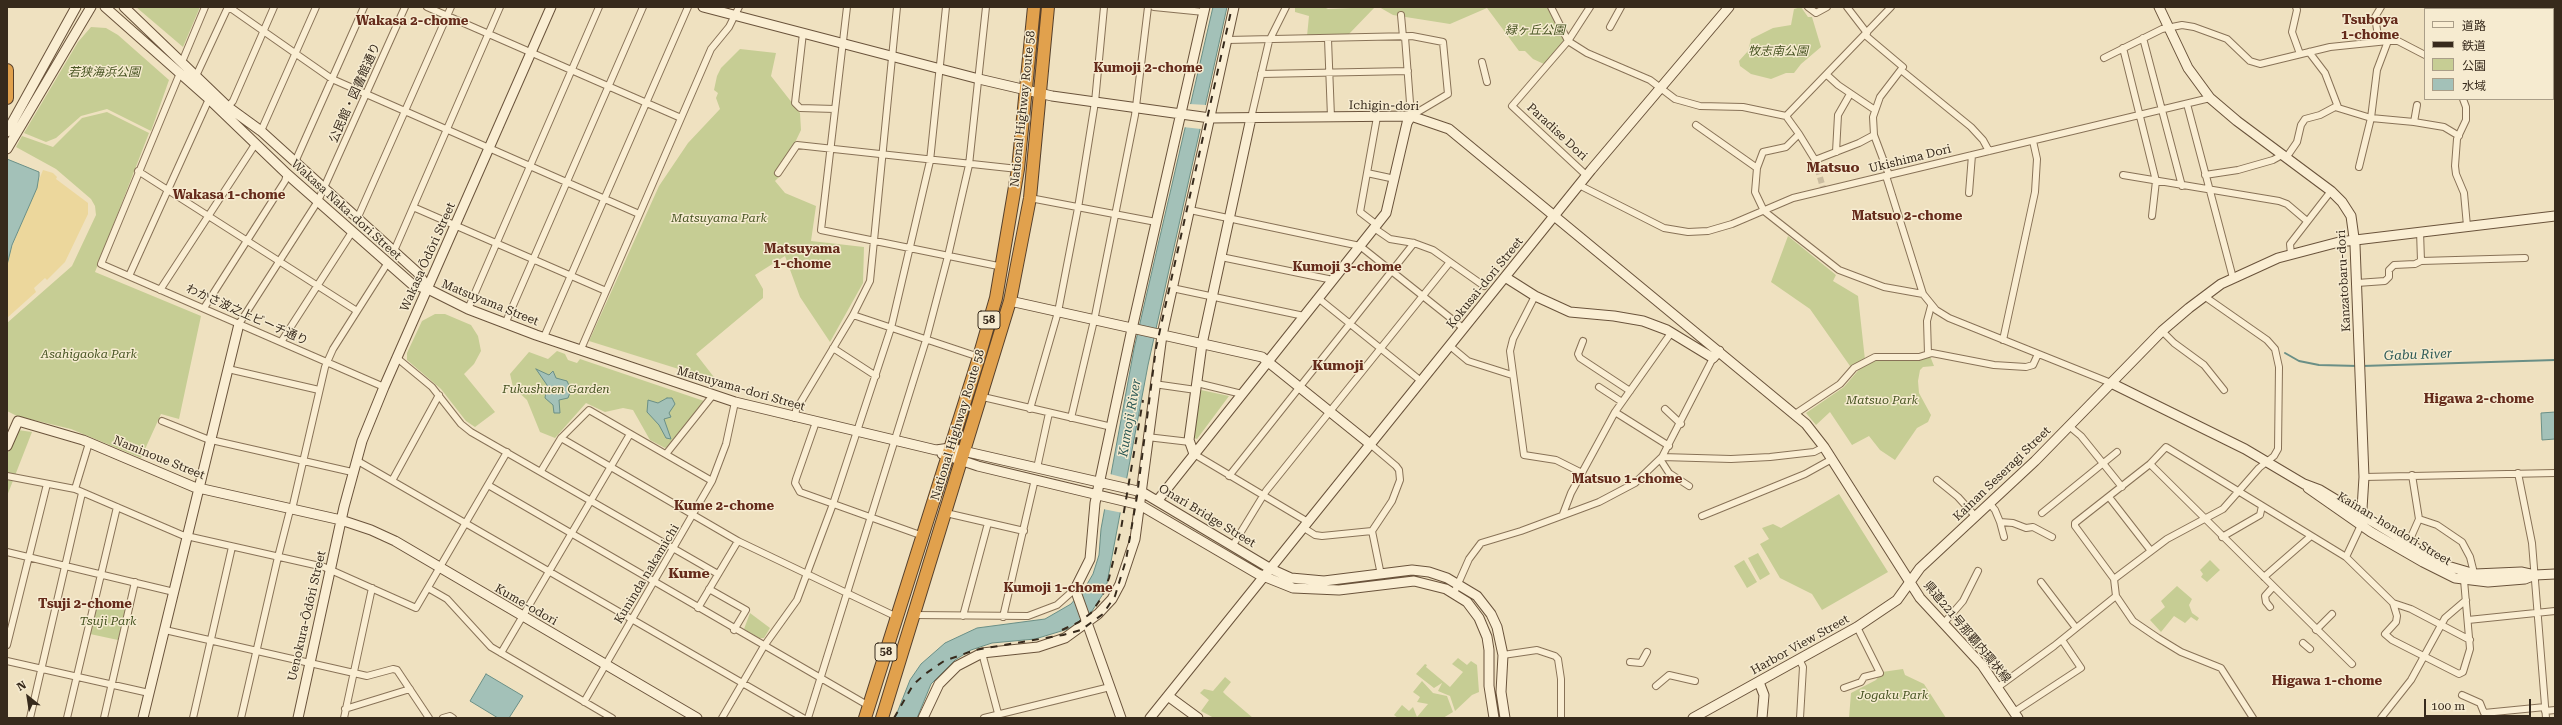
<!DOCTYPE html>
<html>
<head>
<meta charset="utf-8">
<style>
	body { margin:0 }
	#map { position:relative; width:2562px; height:725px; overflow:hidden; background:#efe1c0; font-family:"Roboto Serif","Noto Sans JP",serif }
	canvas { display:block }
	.frame { position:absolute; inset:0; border:8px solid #372a1c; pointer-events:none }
	.legend { position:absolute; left:2424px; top:8px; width:130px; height:92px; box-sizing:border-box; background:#f6ebd0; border:1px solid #aa9e88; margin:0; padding:5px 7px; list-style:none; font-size:12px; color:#372a1c }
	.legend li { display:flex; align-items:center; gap:8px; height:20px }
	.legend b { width:20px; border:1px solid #aa9e88 }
	.north { position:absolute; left:8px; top:677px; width:40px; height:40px; -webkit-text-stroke:3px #f6ebd0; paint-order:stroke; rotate:330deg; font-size:11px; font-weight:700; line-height:16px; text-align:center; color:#372a1c }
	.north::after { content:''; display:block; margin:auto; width:14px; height:18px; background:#372a1c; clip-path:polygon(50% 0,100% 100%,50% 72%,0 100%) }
	.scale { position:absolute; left:2424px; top:699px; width:107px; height:18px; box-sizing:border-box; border:2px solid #372a1c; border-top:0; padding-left:5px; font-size:12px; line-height:14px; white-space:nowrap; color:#372a1c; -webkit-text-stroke:3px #f6ebd0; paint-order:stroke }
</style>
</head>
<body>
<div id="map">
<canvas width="2562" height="725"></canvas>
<div class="frame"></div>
<ul class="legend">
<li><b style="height:5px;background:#faeed3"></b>道路</li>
<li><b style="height:5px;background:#372a1c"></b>鉄道</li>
<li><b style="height:11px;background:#c6cd94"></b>公園</li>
<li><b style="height:11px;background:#a3c1b8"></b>水域</li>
</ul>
<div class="north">N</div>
<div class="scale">100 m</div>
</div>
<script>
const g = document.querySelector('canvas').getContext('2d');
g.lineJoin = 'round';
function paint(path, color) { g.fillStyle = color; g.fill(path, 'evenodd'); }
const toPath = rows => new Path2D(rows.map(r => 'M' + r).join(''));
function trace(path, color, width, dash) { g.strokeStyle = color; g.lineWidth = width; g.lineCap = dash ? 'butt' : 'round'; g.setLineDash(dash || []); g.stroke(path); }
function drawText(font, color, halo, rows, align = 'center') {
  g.font = font + ' "Roboto Serif","Noto Sans JP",serif'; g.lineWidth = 3; g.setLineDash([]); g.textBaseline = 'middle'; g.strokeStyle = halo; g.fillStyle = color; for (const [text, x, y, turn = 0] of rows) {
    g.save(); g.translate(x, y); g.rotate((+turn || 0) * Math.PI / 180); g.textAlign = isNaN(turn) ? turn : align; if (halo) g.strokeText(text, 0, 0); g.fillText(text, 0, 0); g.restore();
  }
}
paint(toPath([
	[136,7,200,7,183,47],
	[1295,7,1324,7,1328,9,1375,7,1348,35,1307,36,1309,16,1295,12],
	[1379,7,1550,7,1565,40,1544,64,1533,59,1525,51,1519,51,1487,8,1450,24,1393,15],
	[1801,7,1808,17,1812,17,1821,47,1801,64,1794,73,1786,73,1771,79,1751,74,1740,66,1739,61,1748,51,1751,39,1773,28,1791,25,1794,9],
	[91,27,106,28,118,35,169,80,151,131,107,109,81,116,56,138,46,142,24,133,78,42],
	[740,49,776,53,771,76,800,113,801,130,791,151,776,172,779,177,775,181,785,193,816,206,811,241,864,247,863,283,830,342,800,297,785,256,755,275,763,289,763,298,696,354,717,381,589,341,659,186,688,143,720,109,716,98,718,93,714,90,717,76,721,68],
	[107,112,149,133,95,272,201,316,179,419,161,414,141,458,71,429,17,416,7,411,7,323,72,266,96,215,95,206,91,199,56,169,16,147,22,136,53,147,82,118],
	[1788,236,1836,275,1833,281,1858,296,1865,360,1850,366,1810,309,1771,282],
	[435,314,445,314,471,325,478,336,481,351,474,364,464,374,495,412,475,427,466,421,441,389,407,360,407,353,422,321],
	[557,351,565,354,568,360,577,363,580,359,704,401,673,443,665,448,650,440,633,410,623,408,605,412,586,403,555,438,540,432,527,400,513,387,510,374,529,352,548,359],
	[1930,356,1934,366,1923,367,1920,370,1918,381,1919,393,1931,415,1928,422,1917,428,1895,460,1880,450,1869,436,1852,445,1830,412,1816,425,1806,413,1844,387,1862,366,1871,361],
	[1201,390,1229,396,1197,439,1194,438],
	[18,430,32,432,7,496,7,455],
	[1839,494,1888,572,1822,610,1812,594,1780,578,1760,544,1769,539,1762,528,1773,524,1781,528],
	[1758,553,1770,574,1760,580,1748,558],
	[1744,560,1757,582,1747,588,1734,566],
	[2210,560,2220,570,2207,582,2201,577,2203,574,2200,570],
	[2177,586,2192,599,2189,605,2192,613,2199,618,2197,621,2191,617,2185,623,2174,616,2161,632,2150,620,2165,607,2161,601],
	[97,602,126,608,118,640,90,634],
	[750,613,770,628,764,638,759,638,744,629],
	[1458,658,1467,665,1471,661,1477,665,1479,692,1472,695,1455,711,1450,696,1438,691,1442,683,1434,688,1416,674,1425,664,1427,665,1426,667,1450,687,1463,672,1452,664],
	[1903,669,1905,675,1924,684,1946,718,1849,718,1851,693,1876,680,1882,672],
	[1225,677,1231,682,1223,692,1226,695,1253,718,1214,718,1201,711,1209,700,1200,693,1204,689,1213,691],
	[1422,681,1433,693,1447,696,1453,712,1443,718,1398,718,1394,715,1402,705,1409,711,1413,707,1417,717,1428,704,1417,702,1420,697,1413,692]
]), '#c6cd94');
paint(toPath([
	[43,170,53,173,57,177,56,179,88,203,88,214,65,262,47,280,45,278,34,288,36,292,7,318,7,265,10,252]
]), '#ecd79c');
const water = toPath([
	[1213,7,1227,7,1148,365,1107,583,1103,594,1092,611,1078,624,1068,629,1035,639,992,643,971,650,955,660,931,684,917,718,895,718,910,680,921,664,945,643,977,628,1045,619,1071,604,1086,586,1093,574,1099,555,1101,529,1134,349,1213,7],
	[7,159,39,172,39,176,37,188,12,245,7,265,7,159],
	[536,369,549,375,553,371,556,378,567,381,571,390,568,398,559,400,560,413,554,413,553,405,545,398,547,385,536,369],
	[667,398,672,398,675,404,669,413,671,417,664,419,671,439,666,438,659,425,647,412,648,400,658,403,667,398],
	[2555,412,2555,439,2542,440,2541,413,2555,412],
	[486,674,523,696,509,718,498,718,470,701,486,674]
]);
paint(water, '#a3c1b8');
trace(water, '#6a8f86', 1);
paint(toPath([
	[1189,104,1207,105,1201,129,1183,127],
	[1110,474,1129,479,1123,513,1103,509]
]), '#efe1c0');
trace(toPath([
	[2285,353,2299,361,2319,365,2358,366],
	[2362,366,2555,360]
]), '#6a8f86', 2);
trace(toPath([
	[1815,160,1824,191]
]), '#cabc9f', 6, [6, 3]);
const street = toPath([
	[229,7,332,79,639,214],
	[427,7,681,118],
	[847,7,821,230,1003,267],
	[1154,7,1204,12],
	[1551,7,1568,41,1587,53,1650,80,1675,99,1700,106,1743,107,1786,116],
	[1808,7,1816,13,1827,7],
	[1847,7,1867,33],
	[2296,7,2297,10,2292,32,2300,54],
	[1401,15,1403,37],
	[1610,27,1621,7],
	[803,33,795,103,800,108,835,109],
	[1865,35,1903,67,1880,97,1873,117,1874,135,1889,175],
	[1405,37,1411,116],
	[2143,38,2182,186],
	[1328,39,1331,117],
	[1227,40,1412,36,1443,42,1448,94,1411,116],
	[2379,42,2375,17,2381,7],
	[2123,48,2156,181,2152,216],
	[2309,52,2325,73,2338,107],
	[2553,52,2555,52],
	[2104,58,2162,29,2182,25,2194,27,2227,39,2250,61,2260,64,2330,47,2388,41,2398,41,2425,55],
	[182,62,205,7],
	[1482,62,1487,82],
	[1901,70,1971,127,1983,140,1989,151],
	[180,73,101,264,384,387],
	[1261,74,1408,71],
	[1827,75,1838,85,1875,110],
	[196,76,228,7],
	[2463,99,2466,107,2466,120,2457,139,2455,166,2456,174,2464,193,2467,226],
	[2187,104,2233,278],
	[2417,105,2414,122,2444,127,2459,136],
	[226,109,233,101,274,7],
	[1786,116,1799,134,1786,147,1763,152,1757,168,1755,192,1764,211,1839,270,1884,287,1923,294],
	[1786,116,1891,7],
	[1251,118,1269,41,1286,7],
	[1696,125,1757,168],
	[261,131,316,7],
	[1799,134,1815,160,1859,143,1874,135],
	[1836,152,1838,115,1850,94],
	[2286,158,2297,142,2301,125,2305,119,2320,115,2335,107,2371,118,2414,122],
	[295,162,364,7],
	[2359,167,2371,118,2377,70,2388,41],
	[138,171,357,311],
	[778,173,797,145,1018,169],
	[1367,173,1395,179],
	[1586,175,1512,106,1568,41,1590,7],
	[2123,175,2279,201,2287,204,2307,221],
	[2205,175,2238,170,2273,160,2282,155],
	[1886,176,1923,294,1936,310,1949,318,2111,383],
	[1579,185,1664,228,1688,232,1708,231,1732,224,1793,198,2210,98],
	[1969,193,1972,155],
	[1030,198,1156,222],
	[413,207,606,291],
	[1190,210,1360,246,1463,328],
	[358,217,451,7],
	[1377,225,1360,212,1377,117],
	[1374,228,1390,239,1414,243,1433,250,1484,286],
	[2420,231,2421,261],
	[394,251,500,7],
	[2291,254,2290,244,2331,191],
	[1221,257,1333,280],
	[129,276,209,99],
	[2357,283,2385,281,2389,277,2389,270,2394,265,2415,264,2421,261,2525,258],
	[1172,288,1304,316],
	[160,290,256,143],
	[1535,296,1513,339,1510,351,1524,455,1556,460,1582,473],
	[1318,298,1421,381],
	[204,308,285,181,287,174],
	[468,309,599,7],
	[853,315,979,357],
	[239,324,318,201,405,7],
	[505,324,643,7],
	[2162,331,2174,343,2204,365,2224,390],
	[544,337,688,7],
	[2003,340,2035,192,2037,159,2033,141],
	[1583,341,1578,354,1580,358,1630,391],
	[281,342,352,232],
	[1450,346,1468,361,1512,375],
	[833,348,876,376],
	[581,349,711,49,729,27,739,7],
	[1928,354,1927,321,1931,306],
	[397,358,432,387,461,424,471,432,718,574],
	[228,369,319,390],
	[1197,383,1242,394],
	[1154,384,1196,390],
	[1599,387,1622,402],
	[983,397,1112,427],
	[1030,409,1058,312,1078,208,1095,102,1104,7],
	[1665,409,1681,424],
	[1615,412,1669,446],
	[1795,414,1840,384,1854,368,1875,357,1919,357,1932,353,1994,365,2026,367,2033,365,2038,354],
	[795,418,796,410,853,315,870,281,897,7],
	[1071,418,1095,316,1135,115,1148,7],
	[162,421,207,439,352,472],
	[816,422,796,479,795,483,800,492,923,536],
	[2069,426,2081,436,2122,487],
	[1147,437,1190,442],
	[561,438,738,541,897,617],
	[1370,444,1396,466,1399,470,1400,480,1392,501,1372,531,1381,575],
	[666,454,713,395],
	[1194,454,1308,522],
	[1662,457,1731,459,1770,457,1814,452,1824,447],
	[1660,459,1669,473,1689,486],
	[356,460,803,718],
	[2150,464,2352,664],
	[1037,468,1049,413],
	[541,471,561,438,589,410,712,481],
	[2518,473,2532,543,2546,718],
	[7,476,75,489,182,535,324,567,416,608,507,452],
	[1229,476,1414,243],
	[2364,477,2555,473],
	[393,479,439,395],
	[1937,480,1958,497,1976,517],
	[488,485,869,706],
	[75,489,89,443],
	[2109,497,2151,551],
	[1990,504,1995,510,2000,522,2013,523,2026,528,2033,527,2052,537],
	[946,513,1024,531],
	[2042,513,2117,452],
	[1563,514,1571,493,1615,412,1671,333],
	[1702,516,1805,474,1832,459],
	[2419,519,2437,525,2462,542,2470,557,2475,577],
	[2000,522,2004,537],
	[1304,528,1315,535,1322,536,1372,531],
	[2222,537,2260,515,2262,506],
	[1233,545,1266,491,1450,262],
	[2407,546,2419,519,2412,475],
	[7,552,174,592],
	[2346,557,2361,525],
	[2264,577,2311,536],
	[2114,579,2167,539,2223,509,2259,468,2274,456,2278,449,2279,367,2275,349,2267,340,2204,296],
	[2041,582,2076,628],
	[428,588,447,599,491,647,612,718],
	[709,589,746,610,734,630],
	[1454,593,1469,559,1481,543,1521,531,1599,502,1635,483,1662,457,1713,358],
	[2116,596,2133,621,2158,638,2181,652,2221,668,2253,718],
	[2393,603,2411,609,2470,640],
	[2270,607,2266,602,2265,596,2273,587],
	[698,608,738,541],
	[914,615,1028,616,1057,605,1075,589],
	[963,616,988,523],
	[1003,617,1035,479],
	[2468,620,2555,611],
	[1944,623,1963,601,1978,571],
	[165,630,367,676,393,669,397,670,429,718],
	[2316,630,2332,614],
	[2303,643,2310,649],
	[7,645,47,484],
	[501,653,630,434],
	[982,653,999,717],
	[1503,655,1537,650,1555,656,1558,659,1561,679,1561,718],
	[1799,659,1803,667,1800,718],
	[7,661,149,693],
	[1630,662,1641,663,1647,652],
	[1656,686,1669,675,1695,681],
	[1998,687,2054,646,2116,596,2114,579,2075,526,2075,523,2150,464,2166,447,2346,557,2393,603,2397,616,2396,622,2385,634,2392,640,2459,674,2463,672,2470,649,2464,580],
	[1844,688,1861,682,1864,677,1880,673,1857,627],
	[2462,695,2480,703,2484,713,2545,707],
	[584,702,712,481,726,444,735,402],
	[345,709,410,689],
	[2545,711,2555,710],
	[2014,712,2081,668,2062,640],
	[30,718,82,493],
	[67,718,117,507],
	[104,718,135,582],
	[193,718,232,547],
	[241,718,278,557,289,514,293,505,325,367,333,349,387,264],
	[344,718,372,588],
	[443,718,450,716,453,718],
	[722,718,764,646,797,600,833,504,891,328,930,161,946,7],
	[808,718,926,340,948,256,969,165,986,7],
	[984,718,1110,687],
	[2381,718,2411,680,2445,618,2466,600]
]);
const secondary = toPath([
	[105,7,209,99,287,174,413,285,428,289,468,309,536,335,735,402,936,450,950,448,1142,492,1271,569,1291,578,1324,581,1412,570,1429,572,1447,578,1477,596,1491,614,1497,627,1503,655,1501,692,1505,718],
	[124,7,228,107,261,131,418,273,428,289],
	[703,7,979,79,1052,96,1210,118,1411,116,1449,129,1806,424,1824,447,1920,598,1982,665,2018,718],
	[2159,7,2188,68,2210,98,2237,121,2331,191,2342,202,2351,216,2355,245,2364,477,2361,525],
	[7,132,76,7],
	[7,149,91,7],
	[1505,277,1535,296,1570,312,1614,316,1643,321,1667,330,1713,358,1719,351],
	[1010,301,1262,357,1370,444],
	[2111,383,2245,449,2304,484,2320,490,2444,565,2475,574,2521,572,2535,575,2555,574],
	[7,446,18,421,83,440,194,487,341,520,371,530,395,541,697,718],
	[942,454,978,466,1140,505,1258,574,1293,588,1339,590,1414,581,1446,589,1467,602,1479,618,1487,637,1489,650,1489,686,1494,718],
	[1194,454,1189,440,1202,344,1251,118],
	[2308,488,2371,532,2423,562,2455,578,2488,582,2525,579,2535,575],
	[1158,500,1386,213,1407,123,1411,116],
	[1759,682,1764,695,1762,718],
	[1168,696,1198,718],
	[143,718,239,324],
	[298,718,344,507,362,441,384,387,551,7],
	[923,718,939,684,957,666,982,653,1038,647,1065,638,1098,614,1112,599,1120,584,1135,539,1162,335,1234,7],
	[1121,718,1075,589,1090,559,1095,503,1132,329,1205,7],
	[1150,718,1591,170,1729,7],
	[1693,718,1857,627,1897,600,1920,568,2035,461,2162,331,2189,308,2221,284,2278,258,2339,242,2555,216]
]);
const highway = toPath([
	[2554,7,2555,17],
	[7,70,7,98],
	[865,718,979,357,996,298,1018,169,1034,7],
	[882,718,1010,301,1030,198,1048,7]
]);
trace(street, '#887257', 8);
trace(secondary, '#6a533b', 11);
trace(highway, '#56402c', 14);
trace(street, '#faeed3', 6);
trace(secondary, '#faeed3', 9);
trace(highway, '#e1a14d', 12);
trace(toPath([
	[1062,630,1079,622,1091,613,1102,597,1109,578,1121,529,1143,400],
	[894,718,913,685,925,674,944,661,975,650,1063,635,1081,630,1103,614,1115,596,1126,560,1137,496,1156,348,1232,7]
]), '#372a1c', 2, [7, 7]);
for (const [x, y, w] of [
	[989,320,22],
	[886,652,22]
]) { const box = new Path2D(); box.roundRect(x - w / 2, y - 9, w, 18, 3); g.fillStyle = '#f6ebd0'; g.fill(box); trace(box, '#372a1c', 1); }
drawText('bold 11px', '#372a1c', null, [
	["58",989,320],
	["58",886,652]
]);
drawText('italic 12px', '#475422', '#f6ebd0', [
	["緑ヶ丘公園",1535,30],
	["牧志南公園",1778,51],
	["若狭海浜公園",104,72],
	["Matsuyama Park",719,218],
	["Asahigaoka Park",89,354],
	["Fukushuen Garden",556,389],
	["Matsuo Park",1882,400],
	["Tsuji Park",108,621],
	["Jogaku Park",1893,695]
]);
drawText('12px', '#372a1c', '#f6ebd0', [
	["公民館・図書館通り",355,93,-66],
	["Ichigin-dori",1384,106,1],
	["National Highway Route 58",1023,109,-84],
	["Paradise Dori",1557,132,43],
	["Ukishima Dori",1910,159,-14],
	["Wakasa Naka-dori Street",346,210,42],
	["Wakasa Ōdōri Street",428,257,-66],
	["Kanzatobaru-dori",2344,281,-93],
	["Kokusai-dori Street",1485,283,-51],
	["Matsuyama Street",490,303,22],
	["わかさ波之上ビーチ通り",247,315,24],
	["Matsuyama-dori Street",741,389,16],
	["National Highway Route 58",958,425,-73],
	["Naminoue Street",159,458,22],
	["Kainan Seseragi Street",2002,474,-44],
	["Onari Bridge Street",1207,516,31],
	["Kainan-hondori Street",2394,529,31],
	["Kuninda nakamichi",647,574,-59],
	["Kume-odori",526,605,30],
	["Uenokura-Ōdōri Street",307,616,-77],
	["県道221号那覇内環状線",1967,632,50],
	["Harbor View Street",1800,645,-29]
]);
drawText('bold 13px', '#652b1b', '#f6ebd0', [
	["Tsuboya",2370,20],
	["1-chome",2370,35],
	["Wakasa 2-chome",412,21],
	["Kumoji 2-chome",1148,68],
	["Wakasa 1-chome",229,195],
	["Matsuo 2-chome",1907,216],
	["Matsuyama",802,249],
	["1-chome",802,264],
	["Kumoji 3-chome",1347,267],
	["Higawa 2-chome",2479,399],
	["Matsuo 1-chome",1627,479],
	["Kume 2-chome",724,506],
	["Kumoji 1-chome",1058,588],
	["Tsuji 2-chome",85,604],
	["Higawa 1-chome",2327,681]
]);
drawText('italic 13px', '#2b5855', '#f6ebd0', [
	["Gabu River",2418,355,-2],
	["Kumoji River",1130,418,-80]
]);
drawText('bold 14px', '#652b1b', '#f6ebd0', [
	["Matsuo",1833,168],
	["Kumoji",1338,366],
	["Kume",689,574]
]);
</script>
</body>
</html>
